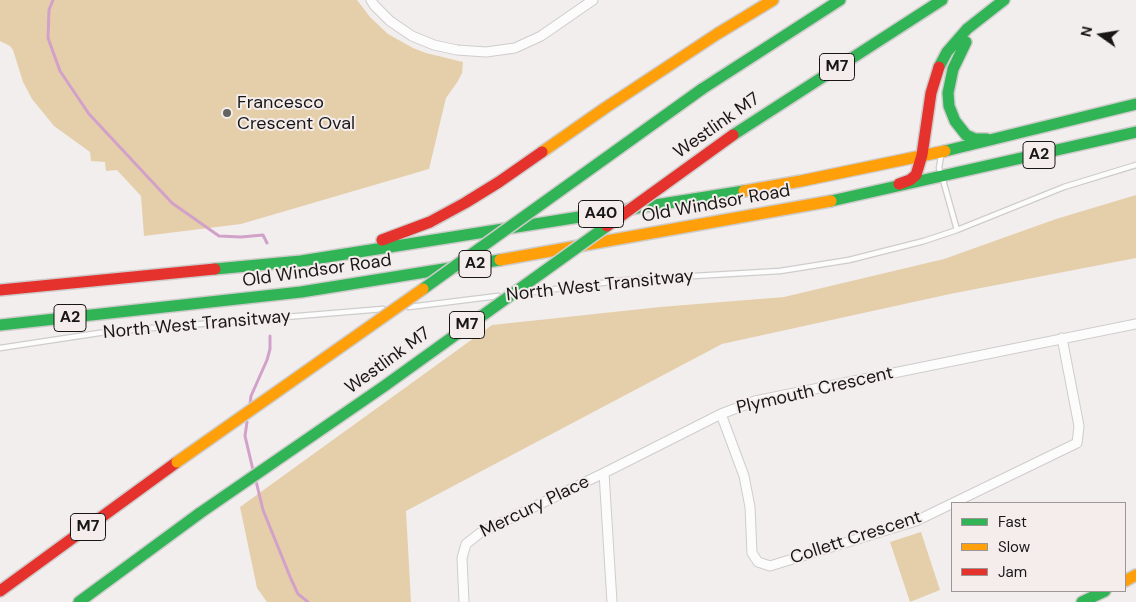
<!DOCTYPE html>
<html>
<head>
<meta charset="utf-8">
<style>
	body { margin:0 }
	#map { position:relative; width:1136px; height:602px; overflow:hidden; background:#f2eeee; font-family:"DM Sans",sans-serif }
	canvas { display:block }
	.legend { position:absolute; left:951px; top:502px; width:175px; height:90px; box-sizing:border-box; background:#f4edec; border:1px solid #9c9796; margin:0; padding:6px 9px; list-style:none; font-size:15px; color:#191716 }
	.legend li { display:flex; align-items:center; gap:10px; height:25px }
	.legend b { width:25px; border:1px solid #9c9796 }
	.north { position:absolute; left:1076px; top:10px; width:50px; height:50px; -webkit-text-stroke:4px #f4edec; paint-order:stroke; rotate:283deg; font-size:14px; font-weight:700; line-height:20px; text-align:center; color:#191716 }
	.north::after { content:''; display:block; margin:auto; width:18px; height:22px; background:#191716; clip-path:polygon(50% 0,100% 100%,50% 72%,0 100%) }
</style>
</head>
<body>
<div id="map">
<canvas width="1136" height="602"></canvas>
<ul class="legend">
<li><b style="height:6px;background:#30b455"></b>Fast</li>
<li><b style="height:6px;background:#ff9f0a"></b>Slow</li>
<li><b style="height:6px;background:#e5322d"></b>Jam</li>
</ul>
<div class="north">N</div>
</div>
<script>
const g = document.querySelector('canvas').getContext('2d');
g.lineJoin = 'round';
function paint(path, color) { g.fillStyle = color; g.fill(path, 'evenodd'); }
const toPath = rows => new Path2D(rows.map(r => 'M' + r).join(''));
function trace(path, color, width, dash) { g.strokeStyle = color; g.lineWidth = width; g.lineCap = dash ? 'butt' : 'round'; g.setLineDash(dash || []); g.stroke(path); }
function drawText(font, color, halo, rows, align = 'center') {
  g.font = font + ' "DM Sans",sans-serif'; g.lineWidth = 4; g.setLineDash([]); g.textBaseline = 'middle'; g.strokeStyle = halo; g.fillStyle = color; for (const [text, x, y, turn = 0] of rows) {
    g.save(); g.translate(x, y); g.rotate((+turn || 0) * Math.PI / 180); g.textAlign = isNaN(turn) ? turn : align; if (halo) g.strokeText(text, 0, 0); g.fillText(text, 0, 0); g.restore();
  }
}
paint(toPath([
	[0,0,357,0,370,17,388,34,413,48,426,53,463,62,462,73,458,81,446,98,429,169,241,224,144,236,141,196,117,170,106,171,105,162,91,161,90,152,54,126,32,99,23,82,13,50,10,46,0,41],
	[1136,195,1136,258,950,294,722,344,406,511,411,602,267,602,257,588,240,507,492,325,660,307,784,297,944,259,1056,219],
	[921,532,940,590,910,602,890,542]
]), '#e5cfaa');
trace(toPath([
	[53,0,49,10,48,38,60,71,89,114,172,203,219,236,241,237,263,235,267,243],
	[250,404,251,396,267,360,270,349,270,336],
	[247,422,245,436,253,470],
	[256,481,263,510,291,579,298,594,308,602]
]), '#d2a1ca', 3);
const lane = toPath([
	[941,156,939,168,941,173],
	[943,180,957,230],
	[525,293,625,280,780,271,849,260,924,241,957,230,1064,187,1136,165],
	[409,307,498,296],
	[0,348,99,333,152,328,383,309]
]);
const street = toPath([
	[371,0,374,5,390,21,412,36,434,45,457,50,486,52,515,48,541,36,593,0],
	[721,414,744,476,750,507,752,553,758,562,770,566,916,521,1077,443,1079,426,1062,338],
	[604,473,612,602],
	[464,602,462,558,466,544,480,533,604,473,721,414,755,401,1136,324]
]);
const fast = toPath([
	[966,42,953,69,948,93,949,106,955,121,966,135,975,139,987,139],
	[939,67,947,52,967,29,1004,0],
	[702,89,840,0],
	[733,135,942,0],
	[945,151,1136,104],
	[831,201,1136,132],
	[215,269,301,261,744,191],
	[0,325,301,292,500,260],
	[79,602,200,513],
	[1082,602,1105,591]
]);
const slow = toPath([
	[542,152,605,108,717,34,773,0],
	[744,191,801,181,945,151],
	[500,260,831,201],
	[1125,581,1136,575]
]);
const jam = toPath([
	[899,184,910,180,916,175,922,155,931,93,939,67],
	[382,240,430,222,465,203,499,182,542,152],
	[0,290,215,269],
	[0,591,177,462]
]);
trace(lane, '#cfcccc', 7);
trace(street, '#cfcccc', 11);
trace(fast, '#cfcccc', 14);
trace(slow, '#cfcccc', 14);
trace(jam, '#cfcccc', 14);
trace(lane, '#fdfcfc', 4.5);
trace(street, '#fdfcfc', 9);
trace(fast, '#30b455', 11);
trace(slow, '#ff9f0a', 11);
trace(jam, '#e5322d', 11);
const fastBridge = toPath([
	[423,289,702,89],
	[200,513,383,387,607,226]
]);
const slowBridge = toPath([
	[177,462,423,289]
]);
const jamBridge = toPath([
	[607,226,733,135]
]);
trace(fastBridge, '#cfcccc', 14, []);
trace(slowBridge, '#cfcccc', 14, []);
trace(jamBridge, '#cfcccc', 14, []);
trace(fastBridge, '#30b455', 11);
trace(slowBridge, '#ff9f0a', 11);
trace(jamBridge, '#e5322d', 11);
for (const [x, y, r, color] of [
	[227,113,5,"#656262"]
]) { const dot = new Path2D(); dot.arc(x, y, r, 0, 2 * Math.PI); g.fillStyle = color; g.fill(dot); trace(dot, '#f4edec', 2); }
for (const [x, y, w] of [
	[837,67,35],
	[1039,155,32],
	[601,214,45],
	[475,264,32],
	[70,318,32],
	[467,325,35],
	[88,527,35]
]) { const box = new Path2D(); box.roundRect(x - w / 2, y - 13.5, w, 27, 4); g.fillStyle = '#f4edec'; g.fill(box); trace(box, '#191716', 1); }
drawText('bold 16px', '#191716', null, [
	["M7",837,67],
	["A2",1039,155],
	["A40",601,214],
	["A2",475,264],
	["A2",70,318],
	["M7",467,325],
	["M7",88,527]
]);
drawText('18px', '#191716', '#f4edec', [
	["Francesco",237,103],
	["Crescent Oval",237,124]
], 'left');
drawText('18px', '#191716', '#f4edec', [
	["Westlink M7",717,126,-35],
	["Old Windsor Road",716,204,-10],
	["Old Windsor Road",317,271,-8],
	["North West Transitway",600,286,-6],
	["North West Transitway",197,325,-5],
	["Westlink M7",388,361,-36],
	["Plymouth Crescent",815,391,-13],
	["Mercury Place",535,507,-26],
	["Collett Crescent",856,538,-18]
]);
</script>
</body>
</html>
